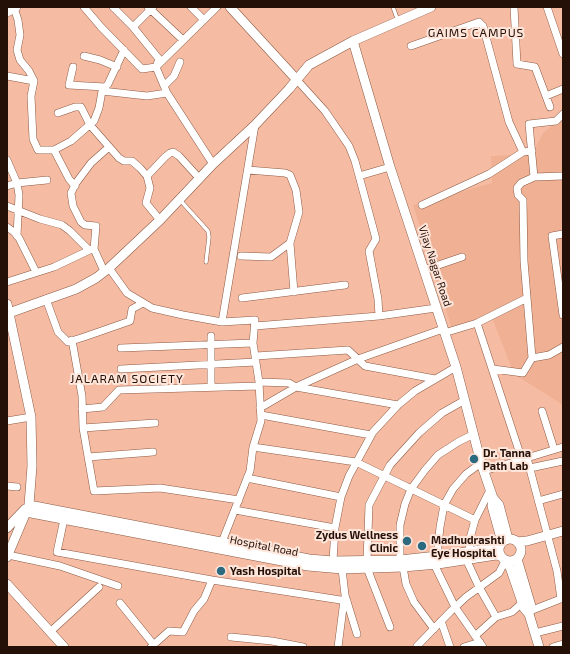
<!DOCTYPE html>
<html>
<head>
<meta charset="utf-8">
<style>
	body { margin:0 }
	#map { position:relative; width:570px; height:654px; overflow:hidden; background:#f6bca3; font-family:"Exo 2",sans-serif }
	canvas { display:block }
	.frame { position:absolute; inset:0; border:8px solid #251008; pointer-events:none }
</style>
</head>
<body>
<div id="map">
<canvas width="570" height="654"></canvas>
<div class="frame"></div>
</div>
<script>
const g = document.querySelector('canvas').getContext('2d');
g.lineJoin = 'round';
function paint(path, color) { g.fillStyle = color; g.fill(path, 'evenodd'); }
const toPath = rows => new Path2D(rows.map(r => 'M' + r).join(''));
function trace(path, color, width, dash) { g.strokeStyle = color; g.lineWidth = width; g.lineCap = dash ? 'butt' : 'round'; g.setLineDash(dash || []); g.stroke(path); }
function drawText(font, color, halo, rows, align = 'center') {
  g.font = font + ' "Exo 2",sans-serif'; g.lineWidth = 4; g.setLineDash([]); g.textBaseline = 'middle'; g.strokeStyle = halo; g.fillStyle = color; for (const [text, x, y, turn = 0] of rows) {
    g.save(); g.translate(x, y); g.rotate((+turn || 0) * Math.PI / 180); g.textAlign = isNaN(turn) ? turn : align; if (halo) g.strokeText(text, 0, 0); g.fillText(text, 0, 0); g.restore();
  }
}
paint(toPath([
	[563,117,563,405,514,374,492,318,452,329,413,205,492,183,491,156,532,154,543,133]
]), '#f0b094');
const service = toPath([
	[393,7,398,21],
	[180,200,208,231,209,237,206,262]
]);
const minor = toPath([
	[84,7,101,27,142,69,156,67,217,7],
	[113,7,133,27,159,59,156,67,167,93,213,164],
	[148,7,183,40],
	[191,7,204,20],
	[514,7,517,64,535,67,550,107],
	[547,7,563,54],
	[14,8,18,20,20,35,17,50,20,60,29,71,34,81,31,96,33,139,38,150,54,150,71,141,94,121,99,108,102,91,108,84,124,50],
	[133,27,153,7],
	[411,46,479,22,483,26,509,122,523,152],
	[84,56,100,60,117,67],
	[73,67,69,85,105,87],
	[7,76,34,81],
	[297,80,325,111,349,146,355,161,376,239,369,251,378,299,379,316],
	[164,86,174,76,180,62],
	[102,91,147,96,167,93],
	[546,96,563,89],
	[58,113,75,107,81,107,90,125,119,158,124,161,132,161,140,168,147,176,150,188,146,203,160,220],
	[54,150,69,179,75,186],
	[7,160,17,183,19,195,17,236],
	[248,170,285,173,290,175,296,190,299,212,290,243],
	[147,176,165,157,170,153,173,152,179,156,199,178],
	[359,176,390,167],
	[563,176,534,177,521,183,517,188,518,195,523,200,524,261,532,358,549,355,563,347],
	[534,177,529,124,556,121,563,114],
	[7,186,17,183,47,180],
	[422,205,489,174,523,152,532,151],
	[7,206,40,219,62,225,70,231,89,250],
	[7,227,14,232,19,238,36,272],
	[563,234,552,236,563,315],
	[241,256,271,257,290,243,294,292],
	[109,268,127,293,152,308,183,315,222,322,255,320,253,343,259,382,261,421,253,447,250,471,222,542],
	[424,270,462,257],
	[104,271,94,249,96,226,85,225,81,222,73,206,71,193,76,183,91,163,109,147],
	[7,282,54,267,92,249],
	[242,298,345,285],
	[46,299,58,332,68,342,84,337,130,321,132,309,143,303],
	[222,322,255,125],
	[477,323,522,460],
	[255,326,379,316,436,308],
	[444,333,477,323,527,298],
	[211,336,211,387],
	[72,340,82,396,83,428,94,491,160,488,239,500],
	[121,348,253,343],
	[256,356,348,350,365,366,435,379],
	[121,369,256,362],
	[493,369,523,373,532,358],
	[259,382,289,383,296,387,398,405],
	[260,408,296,387,358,359,443,329],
	[82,409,103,407,119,390,259,386],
	[542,411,554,449],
	[261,415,371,435],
	[7,421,31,417],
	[83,428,155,423],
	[253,447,356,462,475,520],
	[88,457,153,452],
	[527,458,557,571,561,599],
	[530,468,563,461],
	[484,471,563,447],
	[247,478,341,497],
	[7,486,17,487],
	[538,501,563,494],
	[235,510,335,528],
	[64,519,57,552,212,580],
	[470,551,469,542,475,520,490,490],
	[8,555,60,566,118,586],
	[437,556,440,527,444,505,453,489,466,474,481,463],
	[466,559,479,587,496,617],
	[400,560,400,525,405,504,411,489,425,470,438,455,458,442,474,434],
	[333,561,335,528,341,497,349,476,373,432,398,405,415,391,456,367],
	[367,561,369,505,390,465,419,433,442,413,465,400],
	[434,564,455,607,483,647],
	[403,567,406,584,414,602,434,629],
	[367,568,390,627],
	[342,569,345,595,357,634],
	[120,603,154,645],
	[530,611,563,598],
	[441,621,450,647],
	[50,632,99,587],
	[535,633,563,626],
	[475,636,496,617,512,612,522,603],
	[231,637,272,641,303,647],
	[417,646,451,611,466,597,499,573,505,561],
	[151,647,169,631,183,632,194,611,204,599,212,580,347,601],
	[338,647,344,600],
	[464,647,480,642],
	[553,647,563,644]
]);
const tertiary = toPath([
	[230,7,297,80],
	[7,12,16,7],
	[353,41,390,167,456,367,481,463,493,498,499,505,508,539],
	[7,304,31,417,32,466,29,505,7,557],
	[9,313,76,289,96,278,109,268,160,220,213,164,255,125,289,89,309,65,353,41,431,7],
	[493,498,492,506,502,542],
	[29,505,309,559,333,561,400,560,437,556,495,548,500,544],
	[26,512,308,566,342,569,403,567,438,564,496,555,500,556],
	[7,528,25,509],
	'499 550a11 11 0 1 1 22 0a11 11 0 1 1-22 0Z',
	[517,542,527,541,563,531],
	[517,559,531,606,529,614],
	[505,561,510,567,524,608,529,614,539,647],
	[7,584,64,647]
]);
trace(service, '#8d5a44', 4.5);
trace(minor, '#8d5a44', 8);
trace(tertiary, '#8d5a44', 10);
trace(service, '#fff', 3.5);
trace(minor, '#fff', 7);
trace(tertiary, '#fff', 9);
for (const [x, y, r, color] of [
	[474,459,5,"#2c6a80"],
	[407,541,5,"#2c6a80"],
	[422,546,5,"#2c6a80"],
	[221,571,5,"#2c6a80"]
]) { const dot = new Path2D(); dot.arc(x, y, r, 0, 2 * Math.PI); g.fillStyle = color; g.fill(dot); trace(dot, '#fee6db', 1.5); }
drawText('11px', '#251008', '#fee6db', [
	["Vijay Nagar Road",435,266,72],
	["Hospital Road",264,546,11]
]);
drawText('bold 11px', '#251008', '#fee6db', [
	["Dr. Tanna",483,453],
	["Path Lab",483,466],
	["Zydus Wellness",398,535,"right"],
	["Clinic",398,548,"right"],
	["Madhudrashti",431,540],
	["Eye Hospital",431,553],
	["Yash Hospital",230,571]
], 'left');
g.letterSpacing = '1px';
drawText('12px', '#251008', '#fee6db', [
	["GAIMS CAMPUS",476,33],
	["JALARAM SOCIETY",127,379]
]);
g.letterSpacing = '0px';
</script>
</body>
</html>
